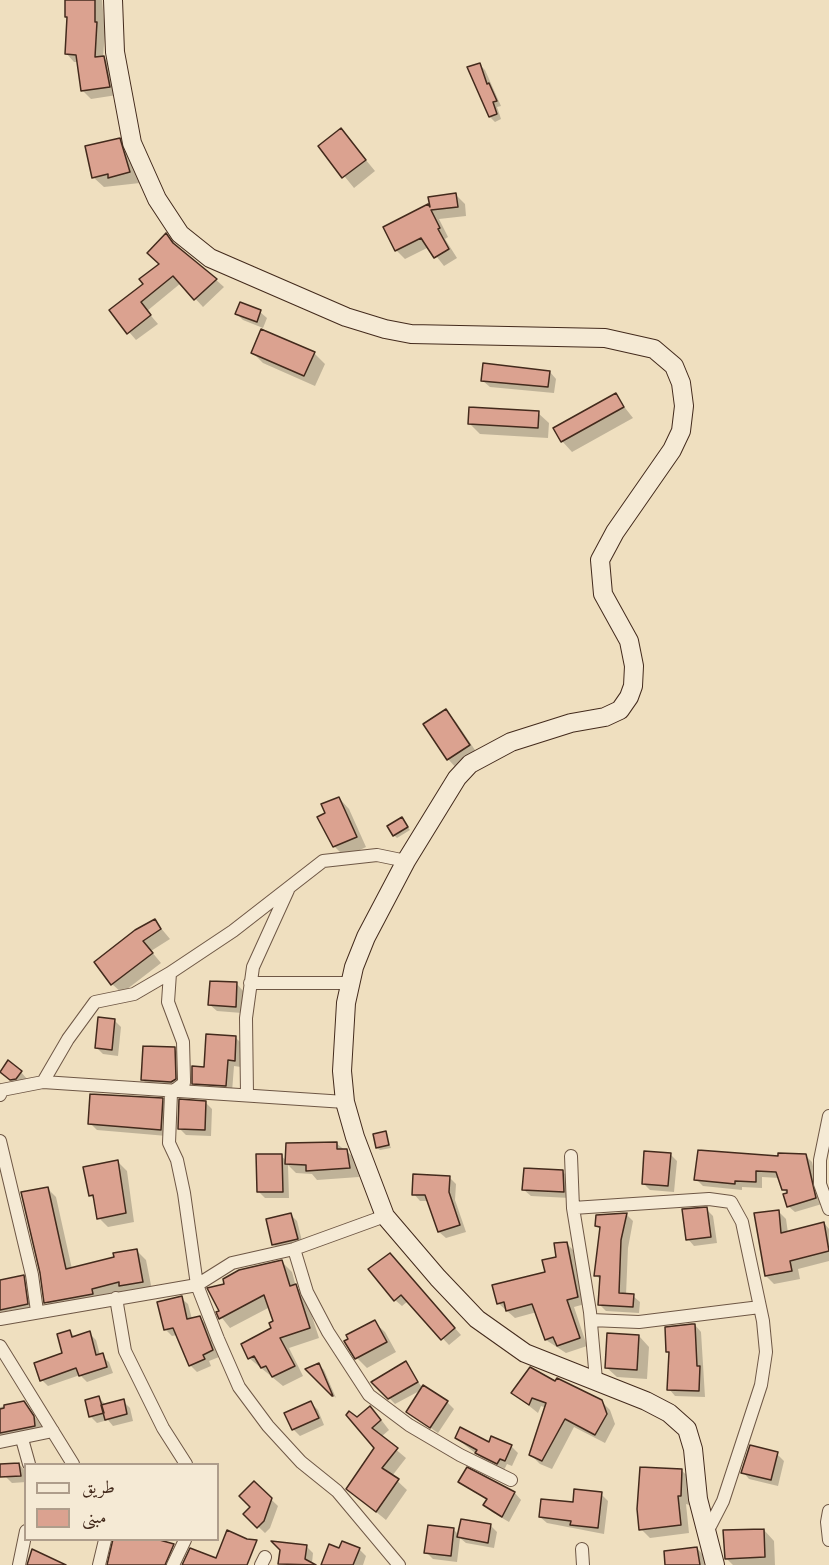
<!DOCTYPE html>
<html>
<head>
<meta charset="utf-8">
<style>
	body { margin:0 }
	#map { position:relative; width:829px; height:1565px; overflow:hidden; background:#efdfbf; font-family:"IM FELL DW Pica",Amiri,serif }
	canvas { display:block }
	.legend { position:absolute; left:24px; top:1463px; width:195px; height:78px; box-sizing:border-box; background:#f5ead5; border:2px solid #ae9d8b; margin:0; padding:8px 10px; list-style:none; font-size:18px; color:#432a1c }
	.legend li { display:flex; align-items:center; gap:12px; height:30px }
	.legend b { width:30px; border:2px solid #ae9d8b }
</style>
</head>
<body>
<div id="map">
<canvas width="829" height="1565"></canvas>
<ul class="legend">
<li><b style="height:8px;background:#f5ead5"></b>طريق</li>
<li><b style="height:16px;background:#dba290"></b>مبنى</li>
</ul>
</div>
<script>
const g = document.querySelector('canvas').getContext('2d');
g.lineJoin = 'round';
function paint(path, color) { g.fillStyle = color; g.fill(path, 'evenodd'); }
const toPath = rows => new Path2D(rows.map(r => 'M' + r).join(''));
function trace(path, color, width, dash) { g.strokeStyle = color; g.lineWidth = width; g.lineCap = dash ? 'butt' : 'round'; g.setLineDash(dash || []); g.stroke(path); }
paint(toPath([
	[66,0,102,0,105,32,103,57,112,66,117,95,91,99,83,91,79,62,74,62,66,53,69,19],
	[480,65,485,70,501,106,497,107,501,119,495,122,490,117],
	[341,130,375,171,354,188,320,146],
	[119,140,130,150,140,183,104,187,93,177],
	[456,195,465,204,466,216,439,219,448,237,445,239,457,258,444,266,429,247,405,259,396,250,431,210],
	[166,235,224,287,203,307,181,283,147,311,158,324,136,340,111,311,145,284,161,264],
	[260,312,267,318,263,328,243,320,236,313],
	[253,353,314,353,325,364,315,386,263,363],
	[550,372,556,379,554,393,490,387,483,381],
	[615,395,633,418,572,452,562,441],
	[538,413,549,423,548,438,480,434,470,424],
	[446,711,456,722,479,756,458,770,448,759],
	[339,798,349,809,366,847,345,857,334,846,327,814],
	[404,822,410,830,397,838,394,835],
	[155,921,170,939,151,951,161,963,122,993,112,984],
	[237,984,243,991,242,1013,217,1011,210,1005],
	[114,1020,121,1027,118,1056,103,1054,96,1047],
	[235,1037,242,1044,241,1067,234,1066,232,1092,200,1090,194,1083],
	[174,1049,184,1058,182,1091,153,1090,143,1080],
	[21,1072,27,1079,18,1086,8,1078],
	[162,1100,169,1106,167,1136,97,1130,90,1123],
	[206,1103,212,1109,211,1136,186,1135,179,1128],
	[385,1133,391,1148,380,1150,377,1148],
	[336,1143,357,1160,359,1177,317,1180,312,1174,296,1173,288,1165,289,1198,265,1198,259,1192,281,1156,287,1161],
	[670,1154,677,1161,674,1192,650,1190,643,1183],
	[805,1155,812,1162,822,1204,795,1212,788,1206,789,1195,783,1189,779,1178,762,1177,762,1188,742,1187,742,1190,703,1186,696,1179,780,1158],
	[118,1162,127,1171,134,1222,108,1227,99,1218,95,1200,90,1195],
	[563,1172,569,1178,570,1198,531,1196,524,1190],
	[449,1177,456,1184,455,1200,466,1232,446,1238,439,1232,429,1201,420,1201,414,1194],
	[47,1188,56,1197,72,1269,137,1251,146,1260,152,1290,130,1294,126,1291,55,1311,46,1302],
	[706,1209,713,1216,717,1243,694,1246,688,1239],
	[778,1211,786,1219,788,1233,824,1223,829,1229,829,1261,798,1269,800,1279,774,1284,766,1276],
	[626,1214,633,1221,628,1248,626,1295,633,1296,640,1302,639,1313,606,1311,599,1304,601,1281,596,1275,601,1230,597,1226],
	[291,1215,297,1221,303,1245,280,1251,274,1245,267,1221],
	[566,1243,574,1251,585,1304,574,1307,587,1346,566,1353,546,1340,537,1312,515,1318,498,1303,546,1273],
	[396,1261,461,1335,449,1345,408,1301,402,1306,395,1300],
	[282,1262,292,1272,296,1287,305,1295,319,1338,289,1348,303,1376,283,1386,249,1358,273,1329,275,1322,270,1307,230,1328,218,1313,221,1312,226,1285],
	[23,1277,33,1287,37,1314,8,1320,0,1312,0,1281],
	[181,1298,188,1304,192,1319,200,1318,206,1324,219,1357,209,1361,211,1366,197,1372,190,1365,177,1335,172,1336,166,1330],
	[374,1322,385,1332,396,1352,367,1368,357,1358],
	[695,1325,701,1332,705,1397,675,1396,669,1389,670,1354,668,1351],
	[70,1332,75,1337,89,1333,96,1340,100,1355,109,1362,113,1373,87,1382,80,1375,48,1386,42,1380,64,1354],
	[639,1336,649,1347,647,1379,617,1377,606,1367],
	[406,1363,423,1389,395,1404,374,1382],
	[319,1365,324,1370,336,1398,308,1369],
	[555,1383,601,1401,610,1410,615,1424,605,1443,574,1427,552,1469,540,1464,531,1455,546,1408,541,1406,538,1413,513,1393],
	[99,1398,106,1405,123,1401,130,1408,133,1421,113,1426,108,1420,97,1423,90,1416],
	[447,1402,454,1409,438,1433,408,1412],
	[24,1403,44,1428,0,1436,0,1407],
	[311,1403,318,1410,324,1425,300,1436,293,1429],
	[379,1417,389,1430,381,1437,406,1458,392,1476,407,1490,386,1520,348,1489,376,1448,357,1419],
	[456,1438,511,1446,518,1453,512,1466,507,1464,504,1470,484,1460],
	[777,1454,784,1461,778,1486,749,1479,743,1472],
	[19,1464,25,1471,26,1482,12,1483,5,1476],
	[467,1469,515,1493,521,1500,509,1522,492,1512,485,1505,487,1500,460,1482],
	[682,1471,691,1479,689,1505,686,1504,689,1533,650,1538,641,1529],
	[254,1483,278,1506,270,1528,265,1533,245,1514,252,1507],
	[601,1494,608,1501,604,1534,547,1523,540,1517],
	[462,1520,491,1526,497,1532,494,1548,466,1543,460,1538,457,1562,433,1559,426,1552,454,1530,459,1535],
	[764,1530,774,1541,775,1565,733,1565,726,1558],
	[306,1546,313,1553,312,1563,316,1565,280,1563],
	[697,1548,703,1555,705,1565,667,1565],
	[359,1549,366,1556,363,1565,323,1565,340,1550]
]), '#0003');
const building = toPath([
	[65,0,95,0,95,22,97,22,95,57,104,56,110,87,81,91,76,55,65,54,67,17,65,17,65,0],
	[480,63,487,84,489,83,497,101,493,102,497,114,489,117,467,67,480,63],
	[341,128,366,160,342,178,318,146,341,128],
	[120,138,130,172,108,178,108,174,92,178,85,146,120,138],
	[456,193,458,207,431,210,440,228,438,229,449,249,434,258,421,238,395,251,383,227,428,204,430,207,428,197,456,193],
	[166,233,173,243,217,279,194,300,173,276,141,302,151,315,127,334,109,310,143,284,139,279,159,264,147,253,166,233],
	[240,302,261,310,257,322,235,314,240,302],
	[261,329,315,352,304,376,251,353,261,329],
	[483,363,550,371,548,387,481,381,483,363],
	[616,393,624,407,561,442,553,428,616,393],
	[469,407,539,411,538,428,468,424,469,407],
	[446,709,470,745,447,760,423,724,446,709],
	[339,797,357,837,333,847,317,817,325,813,321,804,339,797],
	[402,817,408,827,393,836,387,826,402,817],
	[155,919,161,929,143,941,153,953,111,985,94,962,135,930,155,919],
	[210,981,237,982,236,1007,208,1005,210,981],
	[98,1017,115,1019,112,1050,95,1048,98,1017],
	[206,1034,236,1036,235,1061,228,1060,226,1086,192,1084,192,1066,204,1067,206,1034],
	[143,1046,175,1047,176,1079,171,1082,141,1080,143,1046],
	[8,1060,22,1071,16,1079,10,1080,0,1072,8,1060],
	[90,1094,163,1098,161,1130,88,1124,90,1094],
	[179,1099,206,1101,205,1130,178,1129,179,1099],
	[386,1131,389,1145,376,1148,373,1134,386,1131],
	[337,1142,337,1149,347,1149,350,1168,306,1171,306,1165,285,1164,286,1143,337,1142],
	[698,1150,778,1156,778,1153,806,1154,816,1198,787,1207,783,1194,787,1193,787,1190,782,1190,776,1172,756,1171,756,1182,735,1181,735,1184,694,1180,698,1150],
	[644,1151,671,1153,668,1186,642,1184,644,1151],
	[256,1154,282,1154,283,1192,257,1192,256,1154],
	[118,1160,126,1213,97,1219,93,1195,89,1196,83,1167,118,1160],
	[524,1168,563,1170,564,1192,522,1190,524,1168],
	[413,1174,450,1176,449,1192,460,1225,438,1232,425,1195,412,1195,413,1174],
	[48,1187,66,1269,114,1257,113,1253,137,1249,143,1282,119,1286,119,1282,92,1289,93,1294,44,1303,40,1273,21,1192,48,1187],
	[707,1207,711,1237,686,1240,682,1209,707,1207],
	[779,1210,781,1233,824,1222,829,1251,790,1261,792,1271,765,1276,754,1213,779,1210],
	[291,1213,298,1239,272,1245,266,1219,291,1213],
	[627,1213,621,1240,619,1293,634,1294,633,1307,598,1305,600,1276,594,1276,600,1227,595,1226,596,1215,627,1213],
	[567,1242,578,1297,567,1300,580,1338,557,1346,553,1337,545,1340,532,1304,506,1311,504,1302,497,1304,492,1285,545,1272,542,1260,556,1257,554,1243,567,1242],
	[390,1253,455,1328,441,1340,401,1295,394,1301,368,1269,390,1253],
	[282,1260,290,1286,296,1284,310,1328,280,1338,295,1366,272,1377,266,1366,261,1368,254,1356,248,1359,241,1344,271,1328,269,1323,273,1321,264,1295,219,1319,216,1312,219,1311,207,1288,224,1284,223,1279,239,1270,282,1260],
	[24,1275,28,1304,0,1310,0,1280,24,1275],
	[182,1296,187,1319,200,1316,213,1350,203,1355,205,1359,189,1366,173,1328,164,1330,157,1302,182,1296],
	[375,1320,387,1342,355,1359,344,1341,348,1339,346,1335,375,1320],
	[692,1324,695,1324,697,1366,700,1366,699,1391,667,1390,669,1352,666,1352,665,1327,692,1324],
	[70,1330,72,1337,90,1331,96,1355,103,1353,107,1367,79,1376,76,1368,40,1381,34,1363,62,1353,57,1334,70,1330],
	[607,1333,639,1335,637,1370,605,1368,607,1333],
	[406,1361,418,1382,388,1399,371,1382,406,1361],
	[319,1363,333,1396,332,1396,305,1369,319,1363],
	[530,1367,555,1381,557,1378,602,1400,607,1414,595,1435,565,1419,542,1461,529,1455,546,1403,532,1398,529,1405,511,1393,530,1367],
	[423,1385,448,1401,430,1428,406,1412,423,1385],
	[99,1396,104,1413,89,1417,85,1400,99,1396],
	[124,1399,127,1414,105,1420,101,1405,124,1399],
	[24,1401,34,1416,35,1426,0,1433,0,1409,4,1408,4,1405,24,1401],
	[311,1401,319,1418,292,1430,284,1413,311,1401],
	[370,1406,381,1420,372,1428,398,1448,382,1468,399,1479,376,1512,346,1489,374,1448,346,1415,349,1411,357,1417,370,1406],
	[460,1427,489,1442,491,1436,512,1445,505,1461,500,1459,497,1464,475,1453,477,1450,455,1438,460,1427],
	[750,1445,778,1452,771,1480,741,1473,750,1445],
	[19,1463,21,1476,0,1477,0,1464,19,1463],
	[467,1467,515,1492,502,1517,483,1505,487,1499,458,1482,467,1467],
	[640,1467,682,1469,681,1496,678,1496,681,1525,639,1530,637,1509,640,1467],
	[254,1481,272,1498,264,1521,257,1528,243,1514,250,1507,239,1496,254,1481],
	[574,1489,602,1492,598,1528,570,1525,571,1521,539,1517,541,1499,573,1502,574,1489],
	[461,1519,491,1524,488,1543,457,1537,461,1519],
	[428,1525,454,1528,451,1556,424,1553,428,1525],
	[764,1529,765,1557,725,1559,723,1530,764,1529],
	[227,1530,247,1539,257,1540,247,1565,182,1565,190,1548,216,1558,227,1530],
	[113,1539,156,1539,174,1544,165,1565,107,1565,113,1539],
	[271,1541,307,1545,305,1559,316,1565,278,1564,280,1550,271,1541],
	[342,1541,360,1548,353,1565,321,1565,329,1544,339,1548,342,1541],
	[697,1547,700,1565,665,1565,664,1551,697,1547],
	[32,1549,66,1565,27,1565,32,1549]
]);
paint(building, '#dba290');
trace(building, '#432a1c', 1.5);
const street = toPath([
	[170,973,168,1002,183,1042,184,1079,184,1083,171,1093,169,1143,177,1160,184,1193,197,1285,218,1339,239,1387,268,1426,301,1462,337,1491,399,1565],
	[250,983,350,983],
	[43,1082,345,1102],
	[247,1094,246,1018,253,967,288,890],
	[0,1095,2,1090,43,1082,68,1039,95,1002,134,994,170,973,233,931,323,861,377,855,406,861],
	[829,1116,820,1160,820,1184,829,1209],
	[0,1141,32,1275,37,1311],
	[571,1156,573,1208,590,1312,596,1380],
	[573,1208,709,1199,731,1202,742,1222,763,1321,766,1352,761,1385,723,1501,706,1534],
	[294,1249,307,1292,328,1332,369,1395,409,1425,460,1455,511,1480],
	[116,1298,125,1351,163,1428,186,1464],
	[0,1319,197,1285,232,1263,294,1249,385,1216],
	[591,1320,639,1322,760,1307],
	[0,1346,73,1464],
	[22,1439,29,1464],
	[0,1442,53,1431],
	[829,1511,827,1522,829,1540],
	[582,1549,583,1565],
	[19,1565,26,1531],
	[99,1565,105,1540],
	[173,1565,185,1540],
	[261,1565,265,1557]
]);
const secondary = toPath([
	[113,0,115,52,132,143,157,199,180,234,210,258,346,317,385,329,411,334,605,338,654,349,674,366,681,383,684,406,681,431,672,450,615,532,600,560,603,594,629,641,634,666,633,686,629,697,620,710,605,717,571,723,511,742,470,764,457,778,406,861,366,937,354,967,346,1003,342,1071,345,1102,355,1137,385,1216,438,1278,477,1319,525,1353,646,1401,669,1413,687,1429,693,1449,698,1499,715,1565]
]);
trace(street, '#6e5745', 14);
trace(secondary, '#432a1c', 20);
trace(street, '#f5ead5', 12);
trace(secondary, '#f5ead5', 18);
</script>
</body>
</html>
